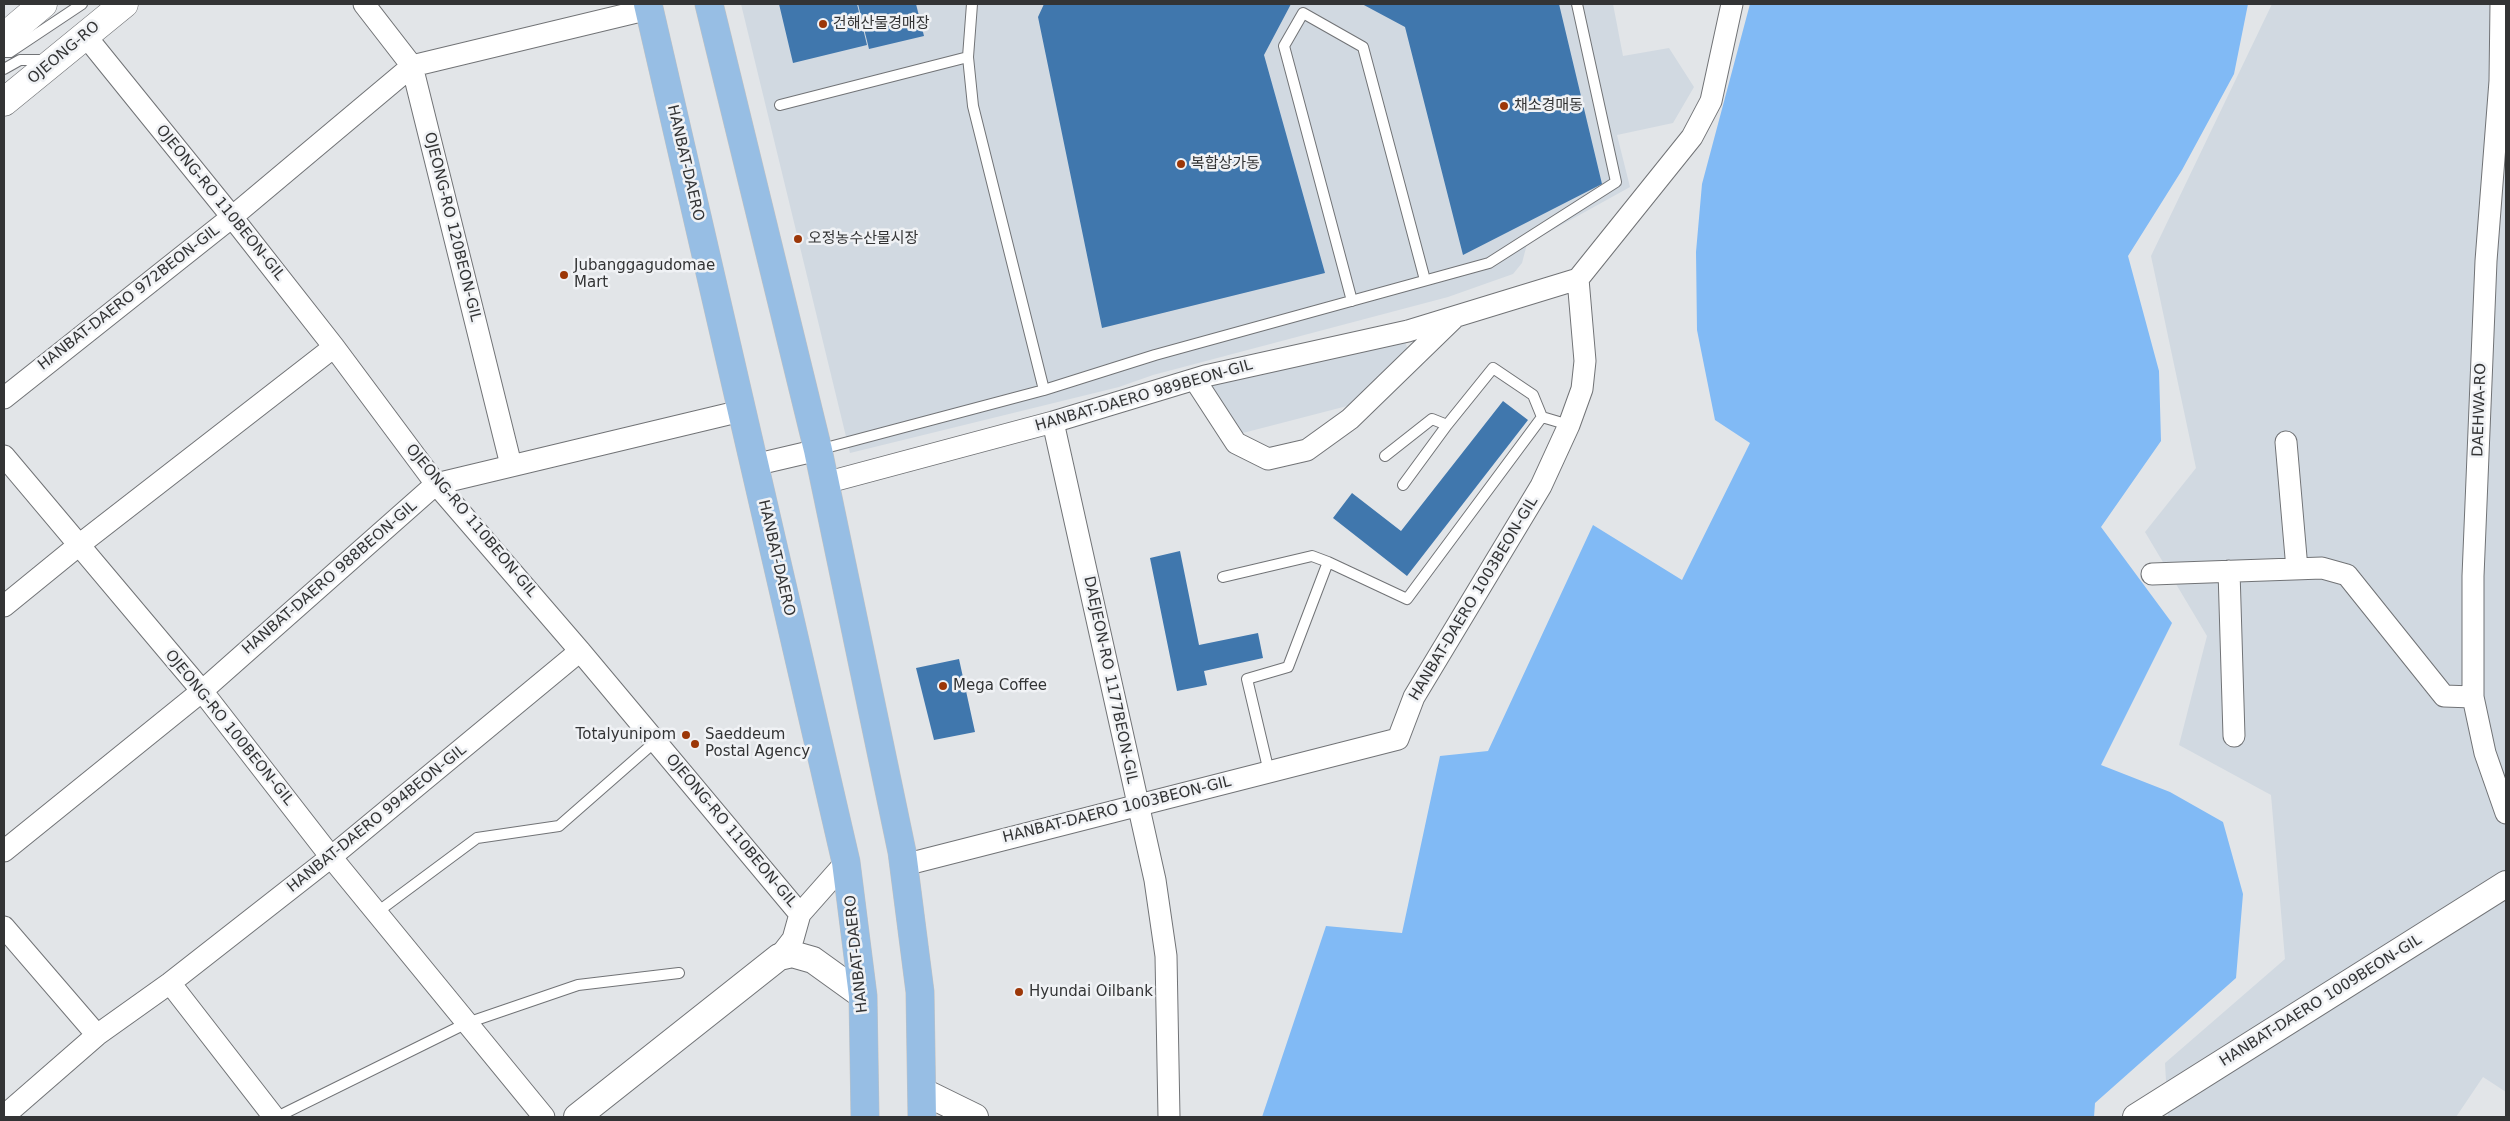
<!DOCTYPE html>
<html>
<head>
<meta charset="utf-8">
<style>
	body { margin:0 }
	#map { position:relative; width:2510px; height:1121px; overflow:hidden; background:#e2e5e8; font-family:"DejaVu Sans",sans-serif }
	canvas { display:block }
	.frame { position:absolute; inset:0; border:5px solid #333435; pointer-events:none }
</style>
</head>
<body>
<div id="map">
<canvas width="2510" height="1121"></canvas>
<div class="frame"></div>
</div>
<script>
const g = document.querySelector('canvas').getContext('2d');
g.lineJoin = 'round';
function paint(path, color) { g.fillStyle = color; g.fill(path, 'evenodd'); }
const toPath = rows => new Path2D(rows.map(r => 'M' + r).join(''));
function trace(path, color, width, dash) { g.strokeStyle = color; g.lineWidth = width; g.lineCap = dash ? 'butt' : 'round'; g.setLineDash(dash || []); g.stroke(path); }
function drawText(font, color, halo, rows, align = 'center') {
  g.font = font + ' "DejaVu Sans","Noto Sans KR",sans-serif'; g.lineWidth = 5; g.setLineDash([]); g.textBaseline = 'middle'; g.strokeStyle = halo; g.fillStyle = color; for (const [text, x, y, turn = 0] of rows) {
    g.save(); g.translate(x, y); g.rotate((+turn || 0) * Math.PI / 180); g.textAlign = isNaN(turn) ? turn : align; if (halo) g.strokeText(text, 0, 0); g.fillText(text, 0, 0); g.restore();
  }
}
paint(toPath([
	[741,4,1613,4,1623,56,1669,48,1694,87,1673,123,1617,135,1630,187,1527,244,1522,263,1513,274,1448,297,1153,375,1119,387,850,453],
	[2272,4,2506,4,2506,1092,2483,1077,2456,1117,2168,1117,2165,1063,2285,959,2271,795,2179,745,2207,636,2145,532,2196,468,2151,256],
	[1403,336,1408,350,1351,405,1239,434,1206,386]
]), '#d1d9e1');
paint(toPath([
	[1750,4,2248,4,2234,74,2182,170,2128,256,2159,371,2161,441,2101,527,2172,623,2101,765,2170,792,2223,822,2243,894,2236,978,2095,1103,2094,1117,1262,1117,1326,926,1402,933,1440,756,1488,751,1593,525,1682,580,1750,443,1715,420,1697,330,1696,252,1702,184]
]), '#81baf5');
paint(toPath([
	[779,4,857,4,867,45,793,63],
	[858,4,916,4,924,36,869,49],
	[1044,4,1291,4,1264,55,1325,273,1102,328,1038,17],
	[1362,4,1559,4,1602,184,1463,255,1405,27],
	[1503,401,1528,420,1407,576,1333,518,1352,493,1401,531],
	[1180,551,1199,645,1258,633,1263,658,1204,671,1207,685,1177,691,1150,558],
	[959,659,975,732,934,740,916,668]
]), '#4077ad');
const service = toPath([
	[4,52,10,52,82,4],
	[4,69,20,60,48,60],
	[780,105,968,57],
	[1352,301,1284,46,1303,13,1363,47,1425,280],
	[1044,390,1155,355,1489,263,1616,182,1577,4],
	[1542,417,1569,425],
	[818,450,1044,390,973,106,968,57,972,4],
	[1403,485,1447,425],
	[1223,577,1312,556,1328,562],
	[1269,772,1247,679,1288,667,1328,562,1407,599,1542,417,1533,395,1493,368,1447,425,1432,419,1385,456],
	[376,913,477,838,559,826,656,741],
	[277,1117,467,1023,578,985,679,973]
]);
const minor = toPath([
	[364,4,412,66,511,465],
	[2501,4,2500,81,2486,261,2473,576,2473,697,2485,753,2506,813],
	[84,34,232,217,334,347,436,484,580,651,800,914,793,939,779,957],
	[1195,380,1236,443,1268,459,1307,450,1350,419,1453,319],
	[4,398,232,217,412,66,649,9],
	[1053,422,1155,880,1166,956,1169,1117],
	[2286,442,2297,569],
	[4,456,202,691,331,857,544,1117],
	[754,465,818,450],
	[825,483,1053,422,1205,376,1408,331,1578,279],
	[2229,571,2234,736],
	[2152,574,2322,568,2347,575,2444,696,2473,697],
	[4,606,79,545,334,347],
	[4,851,202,691,436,484,741,411],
	[904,865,1398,739,1414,697,1541,486,1569,425,1582,389,1585,361,1578,279,1692,137,1711,101,1732,4],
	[800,914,846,862],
	[4,927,97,1035],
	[170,983,274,1117],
	[4,1116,97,1035,170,983,331,857,580,651]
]);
const tertiary = toPath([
	[922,1091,975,1117],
	[577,1117,779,957,792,954,813,960,863,996],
	[2136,1117,2506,884]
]);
const secondary = toPath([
	[4,37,43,4],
	[4,102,124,4]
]);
const primary = toPath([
	[648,4,846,862,863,996,865,1117],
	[709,4,818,450,902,852,920,992,922,1117]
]);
trace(service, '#717376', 12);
trace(minor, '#717376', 23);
trace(tertiary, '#717376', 28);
trace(secondary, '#717376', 29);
trace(primary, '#c2c2c2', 29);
trace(service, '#fff', 10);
trace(minor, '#fff', 21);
trace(tertiary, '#fff', 26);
trace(secondary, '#fff', 28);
trace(primary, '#97bee4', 28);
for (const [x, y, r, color] of [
	[823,24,5,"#9c3708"],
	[1504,106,5,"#9c3708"],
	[1181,164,5,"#9c3708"],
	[798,239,5,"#9c3708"],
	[564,275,5,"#9c3708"],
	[943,686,5,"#9c3708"],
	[686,735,5,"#9c3708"],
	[695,744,5,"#9c3708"],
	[1019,992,5,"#9c3708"]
]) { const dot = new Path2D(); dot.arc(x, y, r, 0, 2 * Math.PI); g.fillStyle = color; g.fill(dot); trace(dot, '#f0f2f5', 2); }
drawText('15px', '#333435', '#f0f2f5', [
	["건해산물경매장",833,24],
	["채소경매동",1514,106],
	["복합상가동",1191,164],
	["오정농수산물시장",808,239],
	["Jubanggagudomae",574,266],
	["Mart",574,283],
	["Mega Coffee",953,686],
	["Totalyunipom",676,735,"right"],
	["Saeddeum",705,735],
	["Postal Agency",705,752],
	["Hyundai Oilbank",1029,992]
], 'left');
drawText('15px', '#333435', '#f0f2f5', [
	["OJEONG-RO",64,53,-40],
	["HANBAT-DAERO",685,163,77],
	["OJEONG-RO 110BEON-GIL",220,203,51],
	["OJEONG-RO 120BEON-GIL",452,227,76],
	["HANBAT-DAERO 972BEON-GIL",129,298,-38],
	["HANBAT-DAERO 989BEON-GIL",1144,396,-16],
	["DAEHWA-RO",2480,410,-88],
	["OJEONG-RO 110BEON-GIL",471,521,50],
	["HANBAT-DAERO",776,558,77],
	["HANBAT-DAERO 988BEON-GIL",330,578,-41],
	["HANBAT-DAERO 1003BEON-GIL",1474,599,-59],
	["DAEJEON-RO 1177BEON-GIL",1110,680,78],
	["OJEONG-RO 100BEON-GIL",229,728,51],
	["HANBAT-DAERO 1003BEON-GIL",1117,810,-14],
	["HANBAT-DAERO 994BEON-GIL",377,819,-39],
	["OJEONG-RO 110BEON-GIL",731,831,50],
	["HANBAT-DAERO",857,954,-96],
	["HANBAT-DAERO 1009BEON-GIL",2321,1001,-32]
]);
</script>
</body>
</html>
